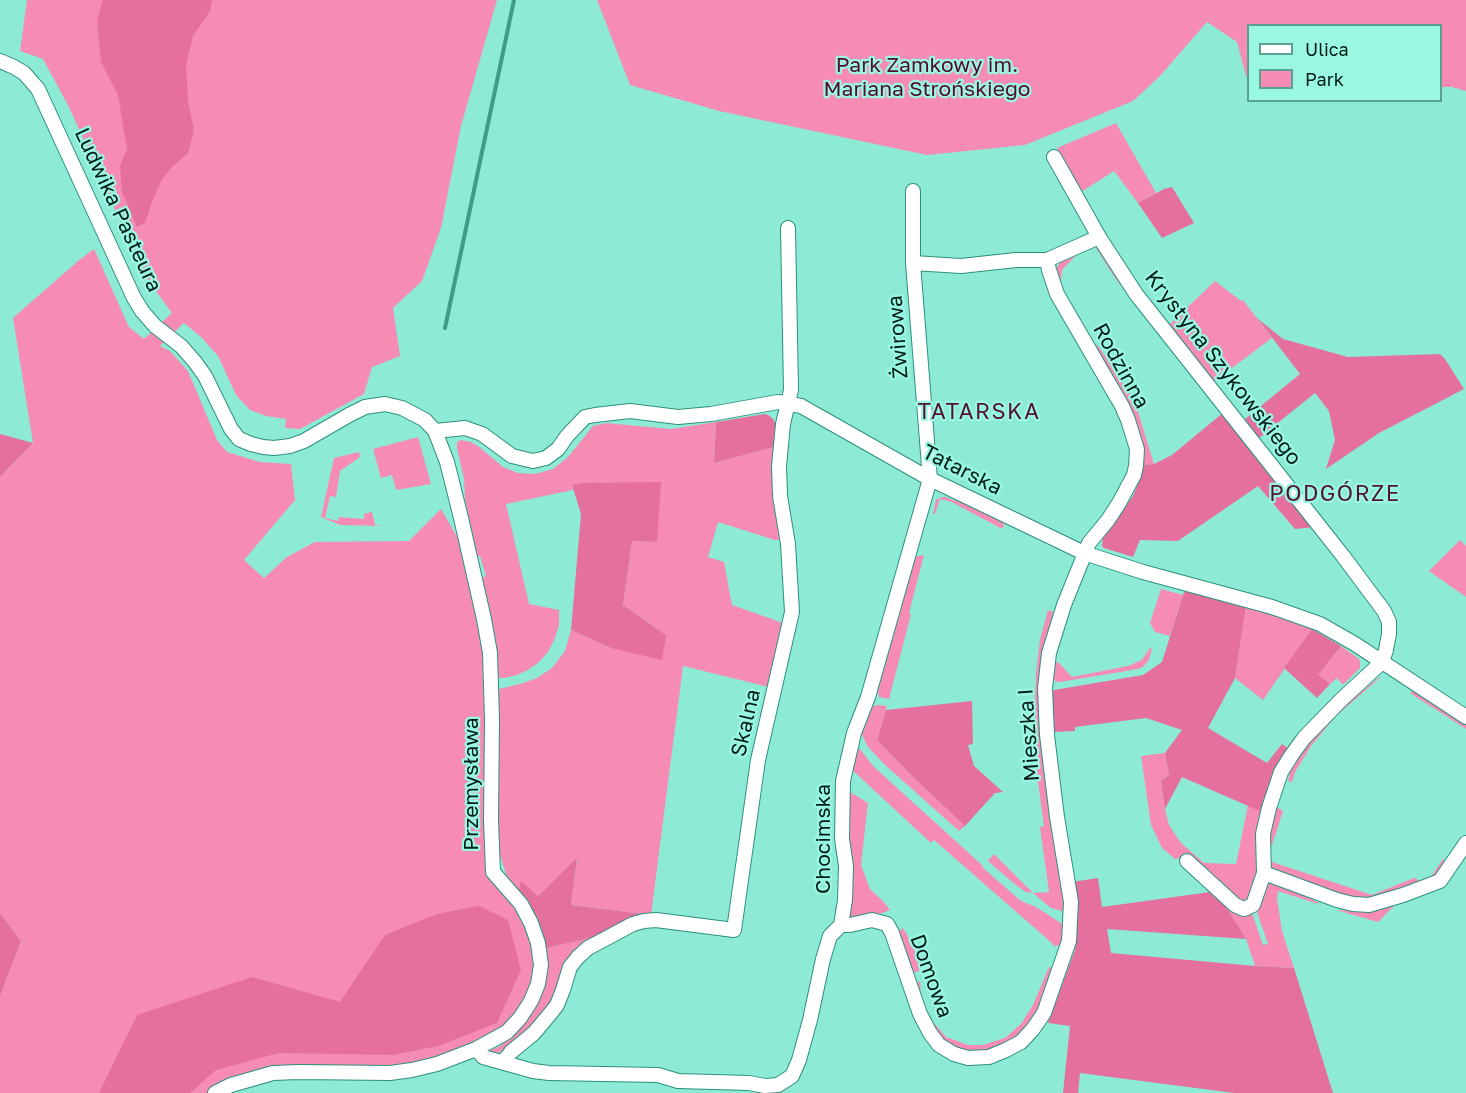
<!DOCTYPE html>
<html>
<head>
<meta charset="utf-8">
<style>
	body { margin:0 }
	#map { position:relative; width:1466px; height:1093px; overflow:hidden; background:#8debd5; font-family:"Golos Text",sans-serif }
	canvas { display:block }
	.legend { position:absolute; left:1247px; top:24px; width:195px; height:78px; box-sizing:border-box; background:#9af8e2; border:2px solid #5ca091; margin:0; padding:8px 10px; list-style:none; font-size:18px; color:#001d17 }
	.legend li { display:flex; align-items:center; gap:12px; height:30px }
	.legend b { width:30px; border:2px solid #5ca091 }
</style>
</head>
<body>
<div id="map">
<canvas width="1466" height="1093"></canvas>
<ul class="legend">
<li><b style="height:8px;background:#fff"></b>Ulica</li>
<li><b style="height:16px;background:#f68cb3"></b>Park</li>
</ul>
</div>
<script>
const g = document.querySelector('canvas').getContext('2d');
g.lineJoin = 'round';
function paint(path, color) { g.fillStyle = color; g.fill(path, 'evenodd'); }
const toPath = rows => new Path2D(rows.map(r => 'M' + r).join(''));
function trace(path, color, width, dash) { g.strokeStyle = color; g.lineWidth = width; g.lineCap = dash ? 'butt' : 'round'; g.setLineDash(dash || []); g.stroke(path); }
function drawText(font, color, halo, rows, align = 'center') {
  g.font = font + ' "Golos Text",sans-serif'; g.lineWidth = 4.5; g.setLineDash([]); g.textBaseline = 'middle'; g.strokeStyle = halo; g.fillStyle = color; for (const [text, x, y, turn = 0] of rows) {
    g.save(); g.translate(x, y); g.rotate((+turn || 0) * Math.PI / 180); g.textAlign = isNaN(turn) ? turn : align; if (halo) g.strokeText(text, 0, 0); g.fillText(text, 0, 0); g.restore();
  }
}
paint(toPath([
	[27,0,497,0,461,126,441,228,422,281,393,308,400,356,372,367,364,394,300,429,285,428,286,419,266,416,250,410,236,395,218,356,201,337,184,323,160,346,170,351,188,371,217,440,227,452,260,462,291,464,295,500,244,560,264,578,287,557,315,542,409,541,441,509,471,561,484,618,493,872,521,904,541,965,520,1018,437,1064,298,1072,215,1093,0,1093,0,996,21,941,0,913,0,477,33,443,13,318,78,261,94,249,129,327,144,339,172,313,144,275,69,107,43,59,20,51],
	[597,0,1466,0,1466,91,1452,87,1441,87,1440,26,1248,26,1248,79,1246,76,1237,42,1207,22,1160,76,1133,101,1025,145,927,155,719,111,630,85],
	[1116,123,1156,193,1138,203,1114,171,1081,192,1057,148],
	[1095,243,1154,324,1153,328,1115,278,1094,245,1082,249,1062,270,1060,287,1057,280,1057,267,1062,260],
	[1215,281,1241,301,1243,300,1272,338,1213,382,1169,325],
	[1097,344,1134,399,1154,464,1142,465,1130,407,1097,348],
	[716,422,714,463,774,447,773,500,781,540,775,540,718,522,708,557,724,562,732,605,783,623,769,687,683,666,651,915,571,905,577,859,538,896,521,882,518,892,506,874,500,855,497,832,499,689,520,684,537,678,552,668,565,651,571,630,611,648,666,635,623,605,632,541,657,542,572,485,573,490,506,504,529,604,559,610,559,625,555,638,548,652,539,662,528,670,517,675,504,678,498,678,495,637,482,578,486,576,480,556,476,556,465,498,464,479,457,448,457,442,461,440,471,442,478,446,503,467,518,473,535,474,553,469,568,457,593,426,606,423,671,429],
	[418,437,431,484,396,490,392,475,381,478,373,449],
	[359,452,360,457,340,471,336,497,330,496,325,518,338,521,339,517,364,519,364,514,372,512,375,525,383,526,340,525,321,517,334,458],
	[942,497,946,497,955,501,956,499,1003,522,1004,526,1002,529,952,502,940,499,935,514,933,514,936,500],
	[1460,540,1466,546,1466,597,1429,571],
	[924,555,909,613,911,614,889,699,879,697,878,692,913,557],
	[1161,589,1183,595,1170,636,1155,632,1150,623],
	[1246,606,1300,622,1312,629,1263,700,1235,678],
	[1048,610,1053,612,1045,643,1039,692,1068,903,1065,910,1062,911,1051,908,1033,893,1026,892,1017,886,988,861,994,854,1033,893,1049,892,1040,827,1044,826,1033,745,1036,673,1040,640],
	[1066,616,1055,662,1059,663,1072,677,1128,666,1142,660,1150,648,1152,649,1149,660,1143,667,1138,669,1060,682,1056,682,1052,677,1055,655],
	[1341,646,1359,659,1360,662,1360,668,1343,685,1337,678,1330,684,1317,676],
	[1381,677,1336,716,1311,746,1295,772,1292,782,1288,781,1291,768,1313,737,1341,709,1377,679],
	[1413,691,1466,725,1466,729,1410,693],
	[878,705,887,706,877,740,913,777,965,826,959,831,884,764,868,747,861,733,867,710,873,706],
	[855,749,860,749,873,766,983,866,982,867,1021,901,1036,907,1061,923,1064,929,1064,945,1053,946,1053,944,934,840,931,843,850,768],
	[1165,753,1169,775,1161,781,1165,809,1169,825,1181,843,1204,863,1236,864,1248,805,1264,813,1258,877,1251,901,1243,906,1187,856,1175,859,1162,848,1151,825,1141,756],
	[850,792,868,803,861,865,870,889,883,901,890,910,872,917,851,919,848,917,847,793],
	[1275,806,1283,811,1271,848,1270,861,1275,863,1372,895,1414,878,1426,884,1443,859,1446,862,1443,870,1434,880,1426,884,1367,901,1357,900,1283,877,1271,871,1266,858,1266,850],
	[1271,881,1298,890,1321,905,1278,891,1277,898,1282,931,1294,968,1255,966,1246,939,1227,908,1210,892,1214,890,1251,910,1263,945,1268,944,1257,912,1258,902,1265,883],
	[1398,902,1378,922,1336,910,1369,911],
	[903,928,913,945,919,965,919,971,911,974,896,933],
	[604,935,582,947,554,1000,542,1018,508,1049,492,1055,489,1051,500,1046,514,1034,528,1017,547,966,546,948],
	[1049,967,1056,969,1046,996,1031,1023,1015,1042,1003,1049,973,1054,952,1047,932,1031,915,984,920,981,921,994,928,1016,946,1037,968,1045,983,1045,1005,1038,1021,1024,1033,1005]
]), '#f68cb3');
paint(toPath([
	[103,0,212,0,210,11,193,36,186,65,188,101,194,131,188,153,171,168,161,181,151,205,145,223,137,227,122,192,120,166,127,149,118,95,101,62,97,20],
	[1172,187,1194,223,1162,238,1138,203,1164,189],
	[1257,318,1283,339,1348,357,1440,354,1445,359,1464,389,1379,433,1326,469,1335,440,1329,411,1315,393,1259,438,1245,419,1300,374],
	[1224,412,1315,527,1295,529,1258,486,1178,541,1140,540,1133,557,1104,548,1102,546,1103,538,1133,496,1140,479,1142,465,1154,464,1172,455],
	[765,414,768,415,773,419,776,425,774,447,714,463,716,422],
	[0,434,33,443,0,477],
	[661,482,657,542,632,541,623,605,666,635,662,660,611,648,571,630,581,514,572,485,583,483],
	[1185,589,1246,606,1235,678,1208,728,1267,763,1282,744,1289,749,1264,813,1182,777,1165,809,1161,781,1169,775,1165,753,1182,730,1146,718,1075,727,1075,731,1053,732,1052,692,1054,690,1143,675,1162,662],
	[1312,629,1341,646,1318,675,1330,684,1317,698,1284,668],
	[972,701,973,744,968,745,974,766,1003,792,995,793,965,826,913,777,877,740,886,710],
	[577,858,571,905,651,915,604,935,546,948,543,933,537,917,518,892,521,881,538,896],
	[1098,878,1102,907,1210,892,1227,908,1246,939,1107,929,1111,953,1255,966,1294,968,1333,1093,1234,1093,1080,1073,1078,1093,1063,1093,1070,1026,1048,1023,1075,950,1076,916,1072,882],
	[479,906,508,920,521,970,497,1023,438,1046,393,1055,279,1053,216,1070,190,1093,99,1093,137,1015,252,977,340,1002,385,935,437,914],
	[0,913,21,941,0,996]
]), '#e5709e');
trace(toPath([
	[445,328,514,0]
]), '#409b88', 4);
const minor = toPath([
	[0,61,14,67,24,73,38,89,134,298,142,311,155,326,181,346,195,362,205,376,231,429,239,439,251,444,263,447,274,448,290,446,304,441,349,415,365,407,385,404,402,408,425,420,435,431,447,462,461,518,484,619,490,653,492,720,491,820,493,872,521,904,531,923,538,943,541,965,538,984,531,1001,520,1018,507,1032,476,1049,437,1064,412,1070,390,1073,298,1072,273,1073,231,1085,215,1093],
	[1054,157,1099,237,1136,294,1343,556,1384,611,1389,622,1389,634,1386,650,1382,662,1341,700,1304,738,1291,756,1281,772,1269,808,1263,834,1264,873,1253,905,1244,909,1235,905,1187,861],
	[913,263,961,266,1016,260,1047,260,1099,237],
	[435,431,465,428,482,434,512,456,533,461,546,458,558,449,567,436,585,417,595,415,630,411,678,417,711,414,778,402,801,406,930,479,1084,553,1143,572,1272,607,1320,624,1355,644,1466,717],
	[1264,873,1337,900,1353,904,1369,905,1403,895,1440,881,1466,843],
	[841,925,850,925,872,920,887,924,892,933,920,1014,930,1033,939,1045,954,1054,968,1058,989,1057,1006,1050,1021,1042,1033,1029,1044,1013,1069,941,1071,902,1057,817,1047,735,1045,688,1049,653,1064,605,1089,543,1108,520,1119,503,1134,475,1136,466,1137,449,1128,420,1122,406,1057,294,1049,270,1047,260],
	[476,1049,483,1057,533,1071,549,1073,658,1075,678,1081,749,1083,765,1086,778,1085],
	[503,1062,511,1052,534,1033,550,1014,557,1005,563,990,570,967,578,957,588,948,633,924,644,921,656,920,734,930,758,760,792,612,788,544,780,496,779,466,783,424,791,390,788,228],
	[778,1085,792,1076,799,1060,810,1020,823,959,830,936,841,925,845,900,846,866,842,839,843,781,854,733,868,697,930,479,913,263,913,191]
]);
trace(minor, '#2c907d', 16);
trace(minor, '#fff', 14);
drawText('21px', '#550b2f', '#9af8e2', [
	["Park Zamkowy im.",927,65],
	["Mariana Strońskiego",927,89]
]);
drawText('21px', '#001d17', '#9af8e2', [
	["Ludwika Pasteura",118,210,65],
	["Żwirowa",898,337,-94],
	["Rodzinna",1121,366,61],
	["Krystyna Szykowskiego",1223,368,52],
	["Tatarska",962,470,27],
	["Skalna",746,723,-77],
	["Mieszka I",1029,735,-94],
	["Przemysława",471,784,-90],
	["Chocimska",823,839,-90],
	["Domowa",931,976,70]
]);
g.letterSpacing = '1.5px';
drawText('22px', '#531230', '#9af8e2', [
	["TATARSKA",979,412],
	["PODGÓRZE",1335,494]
]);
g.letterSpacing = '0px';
</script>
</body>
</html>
